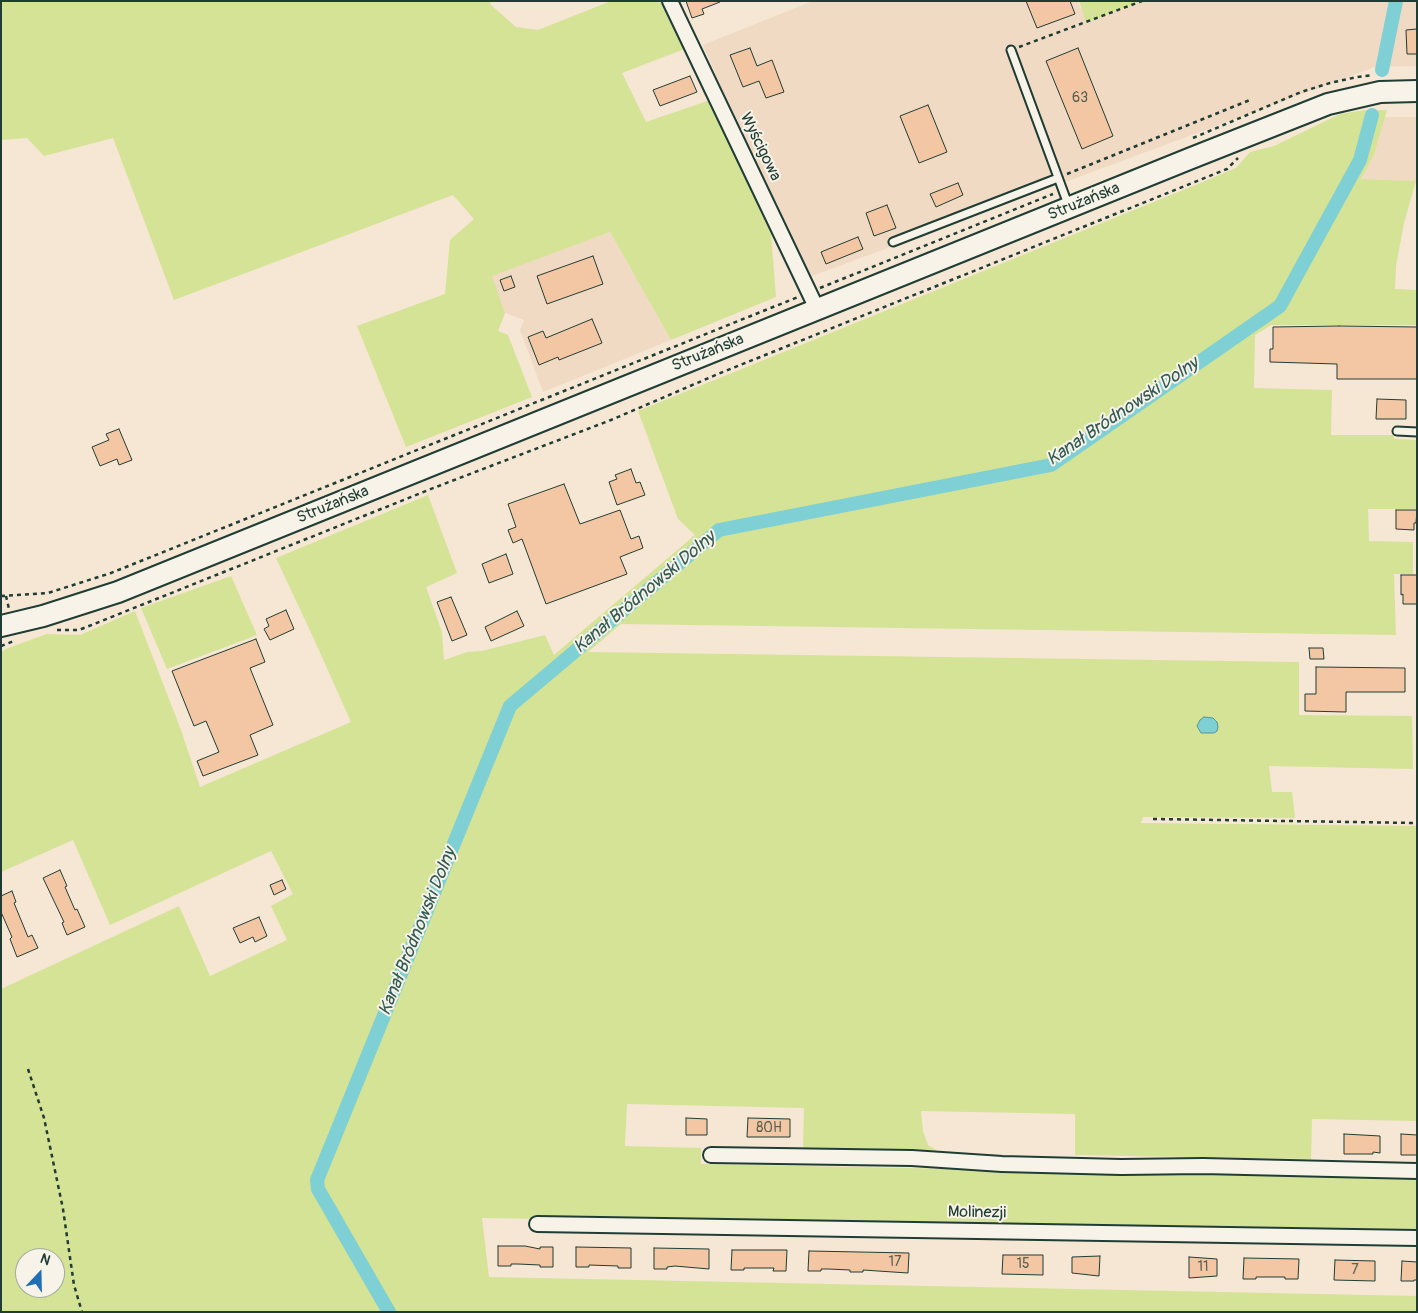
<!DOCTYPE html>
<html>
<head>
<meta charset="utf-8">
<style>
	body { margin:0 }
	#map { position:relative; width:1418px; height:1313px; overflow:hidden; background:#f6e6d4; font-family:Pangolin,sans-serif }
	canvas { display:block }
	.frame { position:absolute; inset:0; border:2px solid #1f3d34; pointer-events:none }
	.north { position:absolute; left:15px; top:1248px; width:50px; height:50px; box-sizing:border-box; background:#f7f3e8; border:1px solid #a1aaa0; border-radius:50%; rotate:21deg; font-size:14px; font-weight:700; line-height:20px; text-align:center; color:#1f3d34 }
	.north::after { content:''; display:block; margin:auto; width:18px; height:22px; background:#1f6fb2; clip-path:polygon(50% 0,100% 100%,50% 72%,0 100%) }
</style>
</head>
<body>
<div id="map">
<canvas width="1418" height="1313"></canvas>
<div class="frame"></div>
<div class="north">N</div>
</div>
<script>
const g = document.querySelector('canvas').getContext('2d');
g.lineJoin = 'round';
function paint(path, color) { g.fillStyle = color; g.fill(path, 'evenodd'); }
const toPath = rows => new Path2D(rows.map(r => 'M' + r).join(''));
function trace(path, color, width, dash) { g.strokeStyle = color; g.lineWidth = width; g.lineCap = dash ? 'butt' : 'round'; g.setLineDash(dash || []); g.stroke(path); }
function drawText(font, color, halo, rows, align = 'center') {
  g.font = font + ' Pangolin,sans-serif'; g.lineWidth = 4; g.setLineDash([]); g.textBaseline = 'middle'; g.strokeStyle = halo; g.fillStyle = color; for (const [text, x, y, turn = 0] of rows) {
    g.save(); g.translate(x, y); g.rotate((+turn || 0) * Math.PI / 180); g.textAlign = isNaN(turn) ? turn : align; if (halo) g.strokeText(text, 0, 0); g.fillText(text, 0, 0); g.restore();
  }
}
paint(toPath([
	[813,1,1078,1,1087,23,1142,1,1417,1,1417,66,1375,67,804,279,703,45],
	[1384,117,1417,117,1417,181,1361,179,1374,155],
	[610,232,671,340,543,392,520,330,524,320,505,313,491,276]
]), '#f1dac3');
paint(toPath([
	[1,1,490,1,491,5,516,27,538,30,611,1,664,1,687,48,622,73,646,122,710,100,771,234,776,297,671,340,610,232,492,276,505,313,498,331,508,335,532,397,406,447,357,326,445,294,450,240,474,219,453,195,174,300,113,138,44,156,27,138,1,140],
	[1079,1,1142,1,1086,23],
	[1365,110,1387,110,1374,155,1361,179,1416,181,1404,223,1396,266,1395,289,1417,290,1417,325,1271,325,1255,335,1254,388,1332,390,1331,435,1394,435,1394,439,1417,440,1417,509,1368,509,1369,541,1413,542,1413,574,1394,574,1396,635,621,624,588,652,1299,662,1299,715,1412,716,1413,769,1269,766,1272,792,1292,792,1295,818,1143,817,1141,823,1417,826,1417,1121,1312,1119,1311,1159,1075,1155,1075,1114,921,1111,923,1131,928,1145,939,1152,803,1150,804,1108,627,1104,625,1146,701,1148,701,1164,1417,1178,1417,1232,482,1218,489,1277,1417,1296,1417,1312,1,1312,1,989,179,906,210,976,287,940,271,906,293,894,271,851,110,925,73,840,1,872,1,652,8,648,47,634,80,635,135,611,181,730,200,787,351,722,313,637,276,558,428,495,457,573,426,587,442,632,444,660,467,652,482,651,545,635,554,655,695,535,678,519,638,411,1198,184,1236,168,1250,152,1274,146,1340,114],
	[1209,717,1217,722,1201,733,1197,727],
	[25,1258,55,1258,55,1288,25,1288],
	[231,576,257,635,167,669,141,608]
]), '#d5e396');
const water = toPath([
	[1204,717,1213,718,1217,722,1218,727,1217,731,1214,733,1201,733,1197,726,1200,720,1204,717]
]);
paint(water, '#7ed0d5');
trace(water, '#589595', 1);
trace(toPath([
	[1382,70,1396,1],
	[389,1312,318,1189,317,1180,510,706,719,530,1051,465,1280,306,1360,160,1372,115]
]), '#7ed0d5', 14);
const building = toPath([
	[686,1,720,1,720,2,702,9,704,14,692,18,686,1],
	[1026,1,1070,1,1075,14,1037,28,1026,1],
	[1417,29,1417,54,1407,54,1406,30,1417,29],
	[750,48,757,66,772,60,784,92,766,98,759,81,743,87,730,55,750,48],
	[1078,48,1113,136,1082,149,1046,61,1078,48],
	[690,76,697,92,660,106,653,90,690,76],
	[928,105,947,152,919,163,900,116,928,105],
	[958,183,963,195,936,207,930,194,958,183],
	[887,205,896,228,874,236,866,213,887,205],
	[858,237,863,249,826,264,821,252,858,237],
	[593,256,603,284,547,304,537,276,593,256],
	[511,276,515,287,504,291,500,280,511,276],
	[592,319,602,343,559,360,558,357,539,365,528,337,543,331,546,338,592,319],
	[1339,326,1417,327,1417,379,1337,379,1337,364,1270,362,1270,349,1273,349,1273,327,1339,326],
	[1377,399,1406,400,1406,419,1376,419,1377,399],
	[119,429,132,460,119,465,117,459,100,466,92,447,109,440,106,434,119,429],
	[631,469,636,483,640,482,645,495,617,505,609,482,617,479,615,475,631,469],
	[564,484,580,524,620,510,631,539,639,536,643,548,620,557,627,574,546,604,522,539,513,543,508,530,516,527,508,504,564,484],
	[1396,510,1417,510,1416,523,1414,523,1414,530,1396,529,1396,510],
	[506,554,513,574,489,583,482,564,506,554],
	[1401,575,1417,575,1417,604,1403,604,1403,594,1401,595,1401,575],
	[451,597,467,635,452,641,437,602,451,597],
	[286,610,294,629,270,640,264,629,269,626,266,619,286,610],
	[517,611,524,626,491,641,485,627,517,611],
	[256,639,265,662,250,668,273,725,250,735,258,755,203,776,197,761,219,752,206,721,194,726,172,671,256,639],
	[1309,648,1323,648,1324,659,1310,659,1309,648],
	[1316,667,1405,668,1405,692,1346,692,1346,712,1305,711,1305,694,1316,694,1316,667],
	[60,870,67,886,65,887,75,910,77,909,85,927,67,935,62,923,64,922,43,878,60,870],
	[282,880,286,889,274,895,270,885,282,880],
	[12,891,16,902,14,903,28,937,32,935,38,948,17,957,10,939,12,937,1,912,1,896,12,891],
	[259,917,267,936,255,942,253,937,240,943,233,928,259,917],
	[686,1118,707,1119,707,1135,686,1135,686,1118],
	[748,1118,790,1119,790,1137,747,1137,748,1118],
	[1344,1134,1380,1136,1380,1153,1373,1152,1373,1154,1344,1154,1344,1134],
	[1401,1134,1417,1135,1417,1155,1401,1155,1401,1134],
	[498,1246,525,1246,540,1249,540,1247,553,1247,553,1267,540,1267,540,1265,518,1264,511,1264,511,1266,498,1266,498,1246],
	[576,1247,631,1248,631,1268,618,1268,618,1266,589,1265,589,1267,576,1267,576,1247],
	[654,1248,709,1249,709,1269,675,1266,667,1267,667,1269,654,1269,654,1248],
	[732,1250,787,1250,786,1271,773,1271,774,1268,744,1268,744,1270,731,1270,732,1250],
	[809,1251,909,1253,908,1273,863,1270,863,1272,850,1272,850,1270,829,1269,821,1269,821,1271,808,1271,809,1251],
	[1003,1255,1043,1255,1043,1275,1002,1274,1003,1255],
	[1100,1256,1099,1276,1072,1273,1072,1257,1100,1256],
	[1189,1257,1217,1259,1217,1276,1189,1278,1189,1257],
	[1244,1258,1299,1259,1298,1279,1285,1279,1285,1277,1256,1277,1256,1279,1243,1279,1244,1258],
	[1335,1260,1375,1261,1375,1281,1334,1280,1335,1260],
	[1402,1261,1417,1262,1417,1280,1414,1280,1414,1281,1401,1281,1402,1261]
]);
paint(building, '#f4c7a4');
trace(building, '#1f3d34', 1);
const service = toPath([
	[1011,50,1069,207],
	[893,242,1058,178],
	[1397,431,1417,432]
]);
const minor = toPath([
	[670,1,817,309],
	[711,1155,912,1158,1002,1164,1121,1167,1203,1166,1417,1171],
	[537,1224,1417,1238]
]);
const secondary = toPath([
	[1,626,43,616,118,592,1189,159,1328,104,1380,92,1417,91]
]);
trace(service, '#1f3d34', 11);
trace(minor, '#1f3d34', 18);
trace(secondary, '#1f3d34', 24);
trace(toPath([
	[1019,47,1142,1],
	[1193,138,1301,92,1330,83,1357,77,1373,75],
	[1067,174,1250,100],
	[820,288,1053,194],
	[1,596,48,593,111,573,798,297],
	[6,596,9,609],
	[57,630,79,630,436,487,611,420,718,374,1227,169,1238,158],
	[1,646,14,641],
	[1153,819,1417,823],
	[28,1069,44,1118,63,1209,74,1285,82,1312]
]), '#1f3d34', 2.5, [4, 4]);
trace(service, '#f7f3e8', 7);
trace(minor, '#f7f3e8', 14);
trace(secondary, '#f7f3e8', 20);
drawText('14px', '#546050', null, [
	["63",1080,98],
	["80H",769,1128],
	["17",895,1262],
	["15",1023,1264],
	["11",1203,1267],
	["7",1355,1270]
]);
drawText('16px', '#1f3d34', '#f7f3e8', [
	["Wyścigowa",760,147,64],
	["Strużańska",1084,202,-22],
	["Strużańska",708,353,-22],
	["Strużańska",333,505,-22],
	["Molinezji",977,1213,1]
]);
drawText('italic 18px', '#325a54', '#f7f3e8', [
	["Kanał Bródnowski Dolny",1123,412,-34],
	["Kanał Bródnowski Dolny",645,593,-40],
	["Kanał Bródnowski Dolny",418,932,-68]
]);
</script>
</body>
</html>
